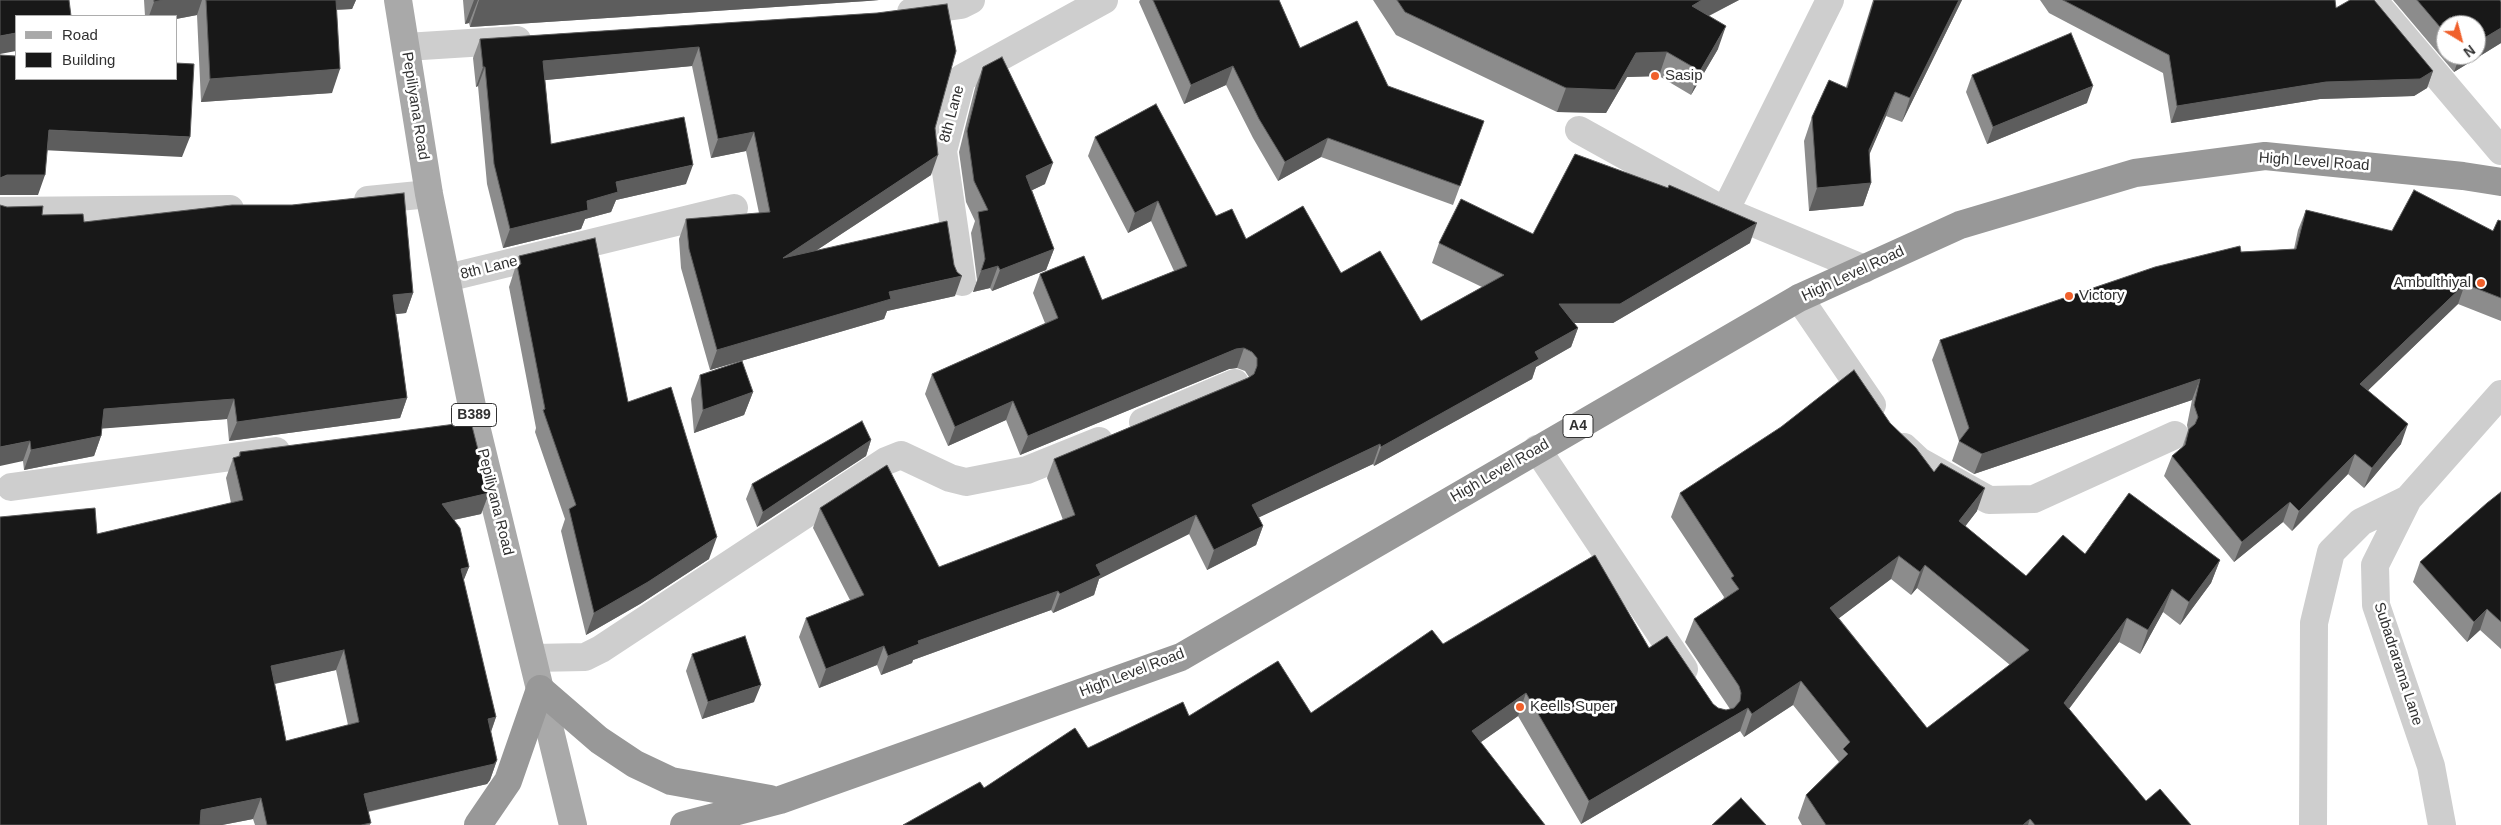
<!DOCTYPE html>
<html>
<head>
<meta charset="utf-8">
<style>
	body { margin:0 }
	#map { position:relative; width:2501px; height:825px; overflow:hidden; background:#fff; font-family:Helvetica,sans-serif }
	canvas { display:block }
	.legend { position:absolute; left:15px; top:15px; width:162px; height:65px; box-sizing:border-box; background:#fff; border:1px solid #adadad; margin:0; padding:6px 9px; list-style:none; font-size:15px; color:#313131 }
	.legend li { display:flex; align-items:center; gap:10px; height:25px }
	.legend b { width:25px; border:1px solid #adadad }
	.north { position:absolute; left:2436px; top:15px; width:50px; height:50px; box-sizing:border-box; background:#fff; border:1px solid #adadad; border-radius:50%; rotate:143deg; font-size:14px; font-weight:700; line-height:20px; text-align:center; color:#313131 }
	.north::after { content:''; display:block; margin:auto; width:18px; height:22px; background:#f0602b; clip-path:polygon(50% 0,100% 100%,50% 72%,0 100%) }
</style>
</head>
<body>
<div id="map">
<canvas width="2501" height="825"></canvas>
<ul class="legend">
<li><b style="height:6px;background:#a9a9a9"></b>Road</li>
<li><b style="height:14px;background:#181818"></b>Building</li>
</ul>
<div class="north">N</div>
</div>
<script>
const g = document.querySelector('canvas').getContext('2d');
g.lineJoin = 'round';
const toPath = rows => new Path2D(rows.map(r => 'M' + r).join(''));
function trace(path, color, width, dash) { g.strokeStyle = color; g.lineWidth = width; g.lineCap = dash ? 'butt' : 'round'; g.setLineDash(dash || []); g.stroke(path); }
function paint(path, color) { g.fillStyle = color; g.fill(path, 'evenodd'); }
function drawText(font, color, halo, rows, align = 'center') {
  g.font = font + ' Helvetica,sans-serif'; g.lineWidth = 5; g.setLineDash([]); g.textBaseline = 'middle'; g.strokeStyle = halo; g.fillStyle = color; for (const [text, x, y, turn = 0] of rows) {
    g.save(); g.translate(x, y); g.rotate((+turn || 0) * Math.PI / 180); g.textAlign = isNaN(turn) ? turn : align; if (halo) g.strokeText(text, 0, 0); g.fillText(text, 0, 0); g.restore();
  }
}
trace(toPath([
	[2373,0,2501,151],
	[911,12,961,5,971,0],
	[406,47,517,40],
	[1579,130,1725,211,1864,269],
	[368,200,429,194],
	[0,211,230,209],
	[1725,211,1830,0],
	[447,278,734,208],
	[962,282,943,151,962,78,1104,0],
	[1799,298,1872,405],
	[1143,422,1235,383],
	[1904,447,1919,461,1989,500,2034,499,2175,435],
	[1537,449,1684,669],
	[11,487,276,451],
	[533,658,585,657,601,649,886,461,901,455,950,478,966,482,1027,470,1099,441],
	[2313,825,2314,623,2331,552,2361,522,2408,499],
	[2442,825,2431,766,2376,605,2375,565,2408,499,2501,394]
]), '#cecece', 28);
trace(toPath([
	[398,0,429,194,476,426,573,825]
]), '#a9a9a9', 28);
trace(toPath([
	[478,825,508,781,540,689,599,740,635,764,671,781,770,799],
	[684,825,780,800,1181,657,1799,298,1960,225,2135,173,2265,156,2463,176,2501,182]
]), '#989898', 28);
paint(toPath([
	[144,0,356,0,352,9,336,10,332,93,201,102,197,15,176,19,176,16,145,16],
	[463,0,879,0,867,1,470,27,469,23,465,24],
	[1140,0,1279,0,1300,48,1388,86,1484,121,1453,205,1321,157,1278,181,1253,138,1226,85,1184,104,1139,2],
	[1373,0,1739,0,1709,16,1718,49,1691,95,1659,76,1627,77,1606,113,1557,112,1396,35],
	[1873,0,1962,0,1902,122,1886,116,1869,154,1871,183,1863,206,1809,211,1804,141,1812,117,1846,87],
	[2040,0,2335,0,2336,8,2433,71,2427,88,2414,96,2320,99,2171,123,2163,73,2049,13],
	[2393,0,2500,0,2501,2,2501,43,2454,72],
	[2446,25,2476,25,2476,55,2446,55],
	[877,13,935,128,931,175,817,250,955,296,887,311,884,319,710,370,681,268,679,239,686,219,759,213,746,151,711,158,692,66,545,80,551,144,686,184,616,200,611,212,585,219,581,229,503,248,487,184,478,86,476,87,473,58,480,39],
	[983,67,1045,184,1032,190,1054,249,1046,270,992,291,990,288,973,292,977,280,971,233,975,221,966,202,959,152,975,88],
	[1972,75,2087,103,1987,144,1966,92],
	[1095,137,1216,216,1246,239,1341,273,1421,321,1482,287,1432,263,1439,243,1533,234,1750,243,1613,323,1574,323,1578,328,1571,347,1536,367,1532,379,1374,466,1373,464,1259,517,1263,526,1256,545,1207,570,1189,534,1099,579,1094,595,1053,613,1051,610,913,660,912,663,881,675,877,665,819,688,799,637,806,618,850,600,813,528,820,508,939,567,1063,520,1047,478,1054,459,1249,377,1245,371,1237,368,1229,369,1020,455,1006,420,948,446,925,394,932,374,1045,323,1033,293,1040,274,1102,300,1174,271,1151,221,1128,233,1088,156],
	[2306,210,2392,231,2493,231,2501,221,2501,321,2458,304,2368,390,2401,444,2364,488,2348,474,2292,531,2283,522,2234,562,2164,476,2172,456,2182,448,2188,430,2187,425,2192,400,1974,474,1952,461,1959,441,1932,360,1940,340,2241,252,2294,249,2298,230],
	[42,215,84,222,413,293,406,313,396,314,407,398,400,418,229,441,227,419,102,428,101,436,94,456,24,470,23,461],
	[519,256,628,402,709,559,640,604,586,635,561,531,565,519,535,432,536,428,509,287],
	[700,375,753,392,744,415,694,433,691,399],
	[1890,423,1934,472,1977,511,1965,526,2026,576,2085,554,2220,560,2211,583,2180,625,2163,612,2140,654,2119,642,2069,709,2146,801,2191,825,1802,825,1798,818,1806,795,1839,762,1793,705,1744,737,1740,731,1581,824,1518,716,1481,742,984,788,1088,748,1189,716,1311,713,1443,644,1649,648,1718,708,1726,710,1730,709,1685,642,1694,619,1723,599,1724,597,1671,517,1680,493],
	[1891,579,1911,595,1917,588,2010,665,1927,728,1839,618],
	[871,440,866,456,757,527,746,499,752,484],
	[240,452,489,493,481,514,454,520,469,567,463,581,496,717,491,732,497,760,490,780,487,784,368,812,370,825,255,825,253,819,222,825,0,825,97,534,231,503,226,478,233,458,238,457],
	[336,670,348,725,286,741,275,684],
	[2501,492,2501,649,2480,630,2467,642,2413,582,2420,562],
	[692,654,754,702,702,719,686,671]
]), '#8c8c8c');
paint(toPath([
	[163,0,202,0,197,15,176,19,176,16,149,16,154,2],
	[330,0,356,0,352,9,327,10],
	[474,0,478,0,469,23,465,24],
	[479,0,879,0,867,1,470,27],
	[1702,0,1739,0,1683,29,1692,6],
	[1959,0,1962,0,1902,122,1910,98],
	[1726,26,1718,49,1691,95,1700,71],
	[2501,28,2501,43,2454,72,2460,55,2476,55,2476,43],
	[16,33,16,51,0,54,0,36],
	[699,47,692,66,536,81,543,61],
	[1667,52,1659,76,1627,77,1606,113,1557,112,1566,88,1636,53],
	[1233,66,1226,85,1184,104,1191,85],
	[483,67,485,67,478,86,476,87],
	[340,69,332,93,201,102,210,79],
	[2433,71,2427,88,2414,96,2320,99,2171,123,2177,106,2326,82],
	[2093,86,2087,103,1987,144,1993,127],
	[1895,92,1886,116,1861,174,1869,150],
	[49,130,190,137,182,157,42,150],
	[754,132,746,151,711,158,718,139],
	[1328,138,1321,157,1278,181,1285,162],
	[938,155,931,175,776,277,783,258],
	[1053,163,1045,184,1018,197,1026,176],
	[693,165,686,184,616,200,611,212,585,219,581,229,503,248,510,229,587,201,616,182],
	[7,175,45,175,38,195,0,195,0,178],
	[1871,183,1863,206,1809,211,1817,188],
	[1158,201,1151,221,1128,233,1135,213],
	[1757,223,1750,243,1613,323,1552,323,1559,304],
	[1054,249,1046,270,992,291,1000,270],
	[998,266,990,288,973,292,981,271],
	[962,276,955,296,887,311,884,319,710,370,717,350,889,292],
	[2465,284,2458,304,2353,405,2360,384],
	[413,293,406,313,386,315,393,295],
	[1578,328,1571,347,1536,367,1532,379,1374,466,1381,447,1535,352],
	[1244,348,1237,368,1229,369,1020,455,1028,436,1236,349],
	[2200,379,2192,400,1974,474,1982,454],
	[753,392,744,415,694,433,703,410],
	[407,398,400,418,229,441,237,422],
	[234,399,227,419,97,429,104,409],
	[1013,401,1006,420,948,446,955,427],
	[2408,424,2401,444,2364,488,2372,468],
	[101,436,94,456,24,470,31,450],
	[871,440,866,456,757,527,763,512],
	[30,441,23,461,0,466,0,447],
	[1380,444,1373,464,1245,524,1252,505],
	[2355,454,2348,474,2292,531,2299,511],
	[1985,488,1977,511,1951,545,1959,521],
	[489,493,481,514,434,524,442,504],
	[2290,502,2283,522,2234,562,2242,542],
	[1196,515,1189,534,1099,579,1094,595,1053,613,1060,594,1096,565],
	[1263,526,1256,545,1207,570,1214,550],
	[717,537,709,559,640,604,586,635,594,613],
	[1899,556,1891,579,1822,631,1830,608],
	[2220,560,2211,583,2180,625,2189,602],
	[1925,565,1917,588,1911,595,1920,572],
	[469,567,461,587,461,569],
	[2172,589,2163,612,2140,654,2148,630],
	[1058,591,1051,610,913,660,912,663,881,675,888,656,918,641],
	[2487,609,2480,630,2467,642,2474,622],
	[2127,618,2119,642,2056,726,2064,703],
	[884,646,877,665,819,688,826,669],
	[344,650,336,670,264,686,271,666],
	[1801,681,1793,705,1744,737,1752,714],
	[761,685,754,702,702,719,708,702],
	[1526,693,1518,716,1464,754,1472,731],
	[1748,708,1740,731,1581,824,1589,801],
	[496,717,489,737,488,719],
	[497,760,490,780,487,784,356,814,364,794],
	[261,798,253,819,222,825,196,825,201,810],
	[2030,819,2028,825,2023,825]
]), '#5d5d5d');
const building = toPath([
	[0,0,69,0,71,16,16,16,16,33,0,36,0,0],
	[154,0,163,0,154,2,154,0],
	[206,0,336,0,340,69,210,79,206,0],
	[1153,0,1279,0,1300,48,1357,21,1388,86,1484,121,1460,186,1328,138,1285,162,1259,119,1233,66,1191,85,1153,0],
	[1397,0,1702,0,1692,6,1726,26,1700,71,1667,52,1636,53,1615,90,1566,88,1405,12,1397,0],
	[1874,0,1959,0,1910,98,1895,92,1869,150,1871,183,1817,188,1812,117,1829,80,1847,88,1874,0],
	[2063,0,2335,0,2336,8,2350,0,2374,0,2433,71,2420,79,2326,82,2177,106,2169,55,2063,0],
	[2417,0,2500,0,2501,2,2501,28,2476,43,2476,25,2446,25,2446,34,2417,0],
	[947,4,956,51,935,128,938,155,783,258,947,221,954,265,957,272,962,276,889,292,891,299,717,350,689,249,686,219,770,212,754,132,718,139,699,47,543,61,551,144,684,117,693,165,616,182,618,192,587,201,588,210,510,229,494,164,485,67,483,67,480,39,877,13,947,4],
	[2071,33,2093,86,1993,127,1972,75,2071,33],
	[0,55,16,56,16,79,176,79,176,63,194,64,190,137,49,130,45,175,7,175,0,178,0,55],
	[1002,57,1053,163,1026,176,1054,249,1000,270,998,266,981,271,985,259,978,212,988,210,974,181,967,131,983,67,1002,57],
	[1156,104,1216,216,1232,209,1246,239,1303,206,1341,273,1380,251,1421,321,1504,275,1439,243,1461,199,1533,234,1575,154,1668,188,1669,185,1757,223,1620,304,1559,304,1578,328,1535,352,1539,359,1381,447,1380,444,1252,505,1263,526,1214,550,1196,515,1096,565,1101,575,1060,594,1058,591,918,641,919,644,888,656,884,646,826,669,806,618,864,595,820,508,887,465,939,567,1075,515,1054,459,1248,378,1254,374,1257,366,1257,358,1252,352,1244,348,1236,349,1028,436,1013,401,955,427,932,374,1058,318,1040,274,1084,256,1102,300,1187,266,1158,201,1135,213,1095,137,1156,104],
	[2414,190,2493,231,2498,220,2501,221,2501,298,2465,284,2360,384,2408,424,2372,468,2355,454,2299,511,2290,502,2242,542,2172,456,2185,445,2189,429,2195,424,2198,417,2194,405,2200,379,1982,454,1959,441,1969,428,1940,340,2155,267,2240,246,2241,252,2296,249,2306,210,2392,231,2414,190],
	[404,193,413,293,393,295,407,398,237,422,234,399,104,409,101,436,31,450,30,441,0,447,0,205,7,207,43,206,42,215,83,214,84,222,232,205,292,205,404,193],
	[595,238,628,402,671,387,717,537,648,582,594,613,569,509,576,505,543,410,545,409,517,265,521,264,519,256,595,238],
	[742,361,753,392,703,410,700,375,742,361],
	[1854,370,1890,423,1916,448,1934,472,1941,463,1985,488,1959,521,2026,576,2063,535,2085,554,2129,493,2220,560,2189,602,2172,589,2148,630,2127,618,2064,703,2146,801,2160,789,2191,825,2035,825,2030,819,2023,825,1826,825,1806,795,1848,754,1843,749,1850,742,1801,681,1752,714,1748,708,1589,801,1526,693,1472,731,1545,825,903,825,980,782,984,788,1075,728,1088,748,1183,702,1189,716,1278,661,1311,713,1432,630,1443,644,1595,555,1649,648,1667,636,1713,704,1718,708,1726,710,1734,708,1740,701,1741,693,1739,686,1694,619,1739,589,1731,578,1734,576,1680,493,1781,427,1854,370],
	[1899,556,1920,572,1925,565,2029,650,1927,728,1830,608,1899,556],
	[862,421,871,440,763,512,752,484,862,421],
	[471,422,489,493,442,504,460,528,469,567,461,569,496,717,488,719,497,760,494,764,364,794,371,823,361,825,267,825,261,798,201,810,200,825,0,825,0,517,95,508,97,534,243,500,233,458,240,456,240,452,471,422],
	[344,650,359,722,286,741,271,666,344,650],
	[2501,492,2501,622,2487,609,2474,622,2420,562,2487,503,2501,492],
	[745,636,761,685,708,702,692,654,745,636],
	[1741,798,1766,825,1712,825,1741,798]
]);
paint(building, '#181818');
trace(building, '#5d5d5d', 1);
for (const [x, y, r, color] of [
	[1655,76,5,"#f0602b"],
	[2481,283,5,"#f0602b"],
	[2069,296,5,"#f0602b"],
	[1520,707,5,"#f0602b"]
]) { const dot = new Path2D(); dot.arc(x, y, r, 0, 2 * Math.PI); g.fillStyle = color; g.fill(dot); trace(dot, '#fff', 2); }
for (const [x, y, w] of [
	[474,415,45],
	[1578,426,30]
]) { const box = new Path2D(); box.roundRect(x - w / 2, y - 11.5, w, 23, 4); g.fillStyle = '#fff'; g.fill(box); trace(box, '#313131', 1); }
drawText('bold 14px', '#313131', null, [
	["B389",474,415],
	["A4",1578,426]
]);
drawText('15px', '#313131', '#fff', [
	["Sasip",1665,76],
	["Ambulthiyal",2471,283,"right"],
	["Victory",2079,296],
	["Keells Super",1530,707]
], 'left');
drawText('15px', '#313131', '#fff', [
	["Pepiliyana Road",415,106,81],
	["8th Lane",952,114,-75],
	["High Level Road",2314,162,4],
	["8th Lane",489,268,-14],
	["High Level Road",1853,274,-25],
	["High Level Road",1500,471,-30],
	["Pepiliyana Road",495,502,76],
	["Subadrarama Lane",2398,664,72],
	["High Level Road",1132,673,-21]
]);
</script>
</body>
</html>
